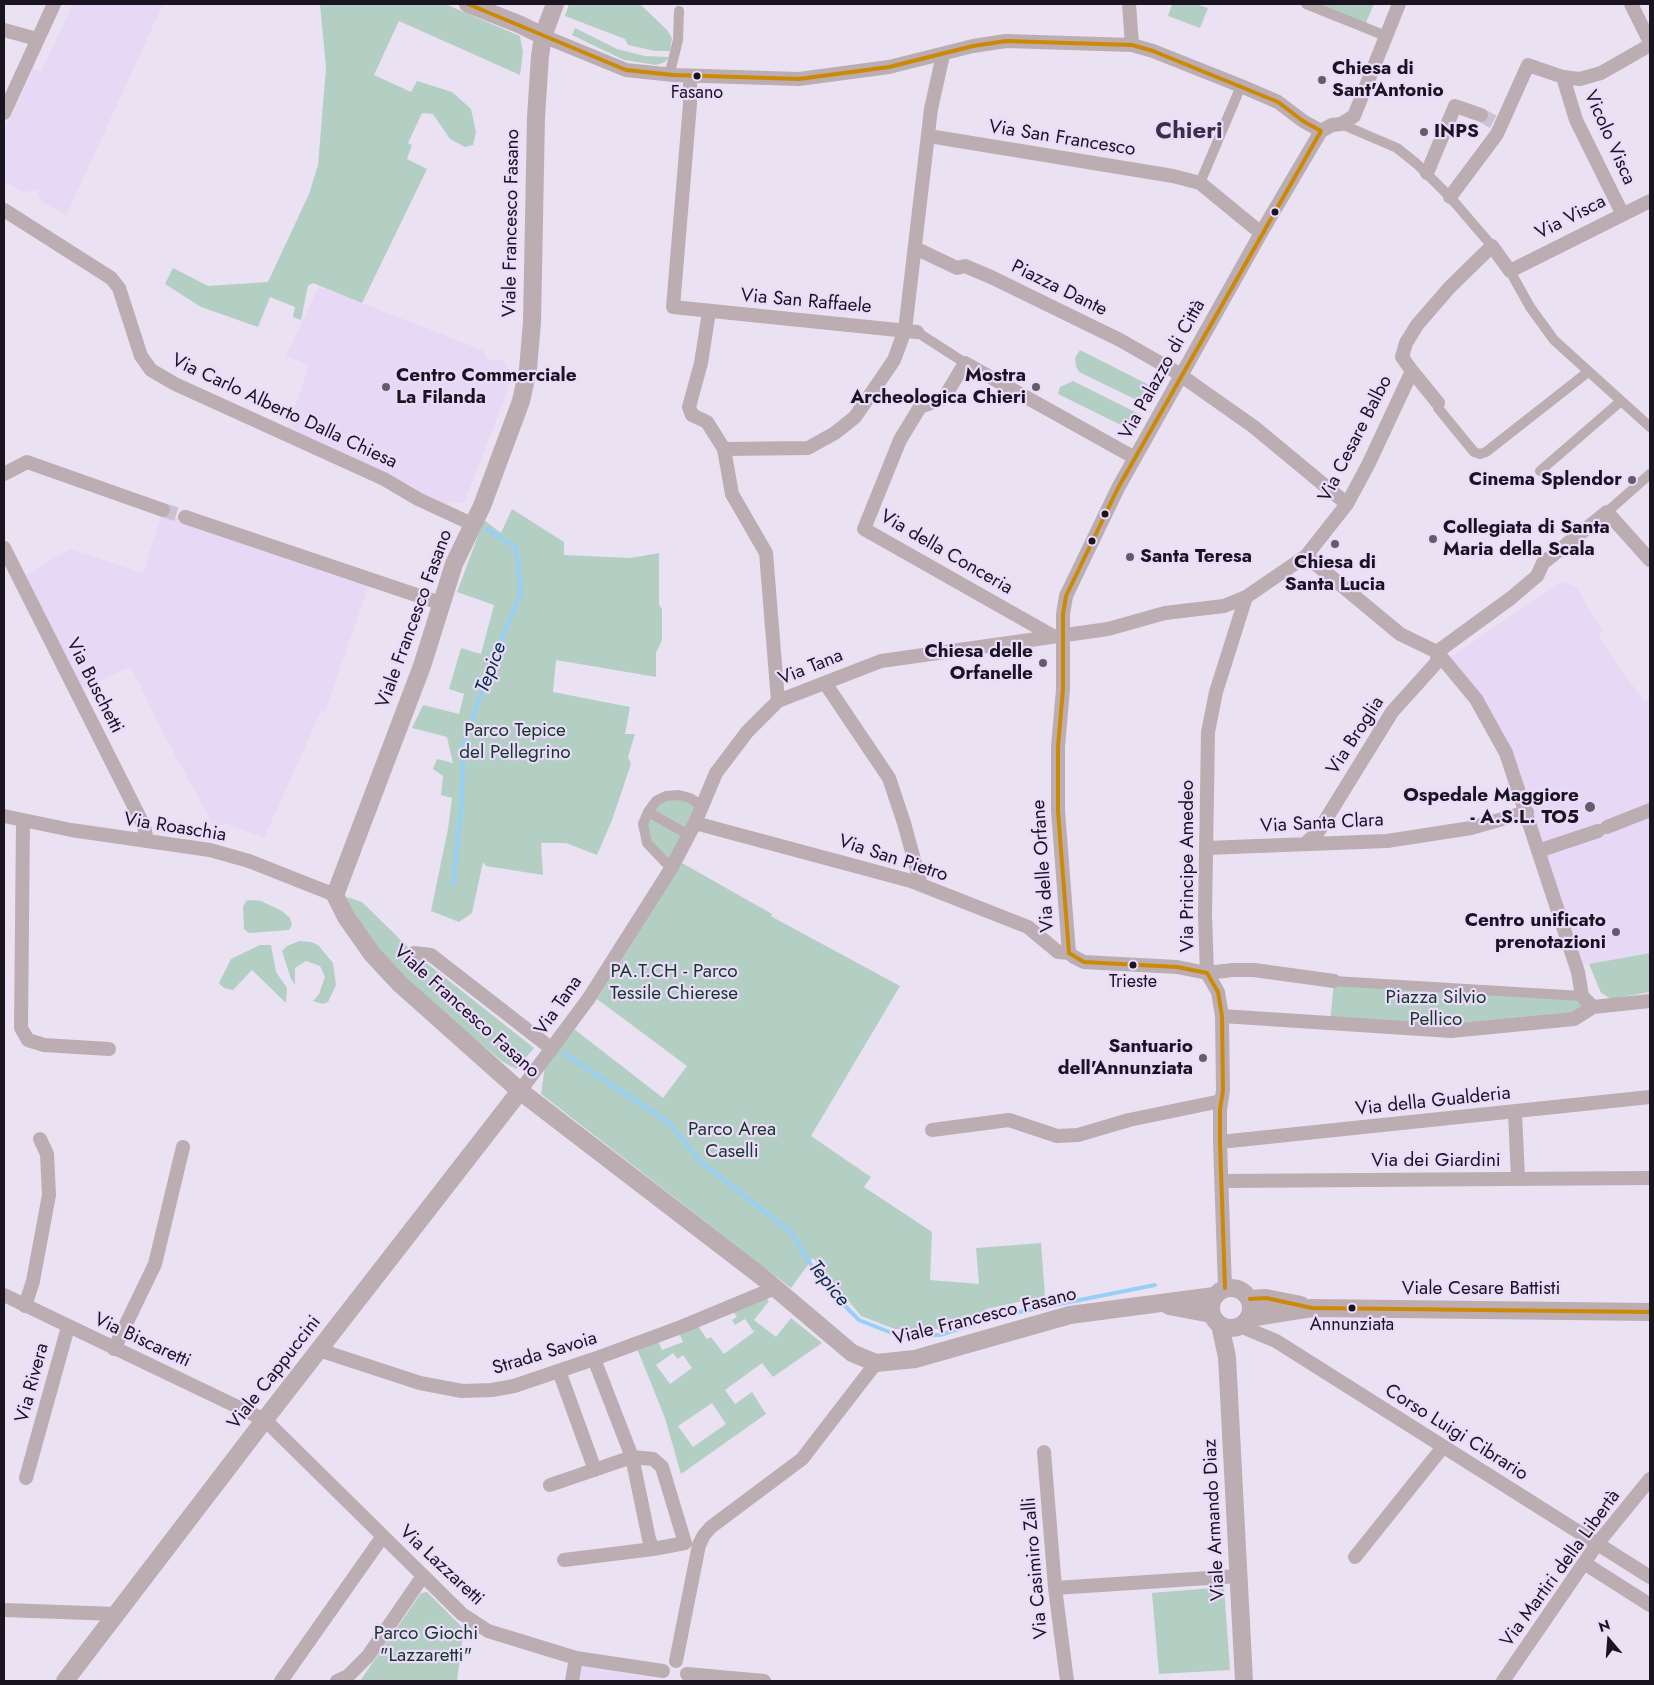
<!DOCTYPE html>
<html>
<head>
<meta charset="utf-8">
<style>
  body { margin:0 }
  #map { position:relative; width:1654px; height:1685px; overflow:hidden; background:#eae2f3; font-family:Jost,sans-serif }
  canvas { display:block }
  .frame { position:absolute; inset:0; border:5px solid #1a1420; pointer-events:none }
  .north { position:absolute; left:1584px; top:1615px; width:50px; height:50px; -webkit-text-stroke:4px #eadafb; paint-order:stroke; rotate:342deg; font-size:14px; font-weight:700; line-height:20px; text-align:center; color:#1a1420 }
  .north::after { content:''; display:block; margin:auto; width:18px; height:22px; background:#1a1420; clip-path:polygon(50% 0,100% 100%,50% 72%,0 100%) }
</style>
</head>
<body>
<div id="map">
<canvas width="1654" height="1685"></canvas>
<div class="frame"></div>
<div class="north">N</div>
</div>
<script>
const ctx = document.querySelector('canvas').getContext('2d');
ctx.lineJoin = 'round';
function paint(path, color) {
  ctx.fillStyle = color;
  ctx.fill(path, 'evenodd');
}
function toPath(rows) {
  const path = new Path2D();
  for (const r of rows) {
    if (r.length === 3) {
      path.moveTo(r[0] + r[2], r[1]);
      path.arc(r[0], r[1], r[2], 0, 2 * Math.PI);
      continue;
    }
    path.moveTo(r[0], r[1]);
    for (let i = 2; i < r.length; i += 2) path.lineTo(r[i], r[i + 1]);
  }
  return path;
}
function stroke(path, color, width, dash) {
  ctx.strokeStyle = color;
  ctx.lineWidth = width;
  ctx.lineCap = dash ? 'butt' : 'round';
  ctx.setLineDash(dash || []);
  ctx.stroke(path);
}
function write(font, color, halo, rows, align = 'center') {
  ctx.font = font + ' Jost,sans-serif';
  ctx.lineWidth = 4.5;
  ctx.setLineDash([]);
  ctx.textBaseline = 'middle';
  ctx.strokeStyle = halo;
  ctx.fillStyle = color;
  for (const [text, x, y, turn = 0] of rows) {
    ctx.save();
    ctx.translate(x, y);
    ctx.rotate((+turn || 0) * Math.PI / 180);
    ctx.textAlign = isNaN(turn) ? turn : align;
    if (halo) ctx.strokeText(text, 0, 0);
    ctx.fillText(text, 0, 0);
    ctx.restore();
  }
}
const built = toPath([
  [73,4,163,4,66,216,41,201,37,190,23,192,4,181,4,132,33,69,41,72],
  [319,286,482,350,488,360,503,360,511,372,508,389,464,503,449,502,448,505,287,429,309,366,286,356],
  [162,513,369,585,325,712,321,711,264,838,228,824,213,825,157,721,131,666,83,689,26,575,70,549,143,573],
  [1562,581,1576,587,1603,631,1598,634,1606,648,1644,701,1650,699,1650,953,1583,965,1517,769,1448,659],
  [581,1667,648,1677,655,1681,578,1681]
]);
const green = toPath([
  [320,4,445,4,520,36,523,52,520,75,399,21,374,75,411,92,417,81,452,92,471,109,476,132,473,145,465,147,450,139,433,114,422,113,408,143,412,145,407,159,427,169,362,303,313,283,308,286,301,320,293,317,295,307,270,297,258,327,201,307,165,284,173,268,208,286,268,282,309,194,318,165,326,68],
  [569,4,640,4,667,30,672,38,670,51,655,51,628,45,625,39,565,16],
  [1172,4,1195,4,1208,8,1200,28,1168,16],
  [1306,4,1374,4,1364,27],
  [575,28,617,49,645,56,669,57,665,62,656,65,624,60,572,35],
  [1080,350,1157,389,1147,405,1079,372,1076,366,1075,358],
  [1073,381,1141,415,1133,431,1058,394,1060,387],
  [512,509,564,542,564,555,631,558,659,553,659,605,662,609,662,640,656,653,656,677,556,660,553,692,630,707,625,734,635,734,628,757,631,764,612,820,597,855,566,843,541,843,543,875,486,866,483,862,472,913,459,922,431,911,448,829,452,798,441,795,443,776,433,769,437,759,453,763,447,737,412,728,423,705,459,714,464,694,449,689,461,648,481,654,494,605,457,592,484,520,501,533],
  [666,796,702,806,673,865,647,843,648,812],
  [682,863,772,914,771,916,776,919,900,986,811,1136,871,1177,864,1187,932,1232,930,1280,979,1284,976,1248,1041,1243,1045,1296,986,1309,985,1316,938,1329,895,1329,861,1316,813,1258,791,1288,541,1094,545,1066,574,1029,663,1098,687,1066,597,999],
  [347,897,362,902,414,953,534,1048,516,1069,503,1062,409,986,351,915],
  [250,900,261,901,282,911,290,918,292,925,289,930,249,933,244,929,243,907,246,901],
  [299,941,311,942,318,945,333,963,336,985,328,1002,323,1004,313,1001,319,994,325,977,320,966,306,961,295,968,295,985,291,979,282,951,287,946],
  [260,945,271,945,276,972,287,988,286,1003,252,970,233,990,224,988,219,983,231,959],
  [1650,953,1650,992,1611,999,1601,993,1589,964],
  [1334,981,1582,996,1593,1007,1574,1019,1468,1030,1330,1023],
  [766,1298,769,1301,754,1320,776,1337,791,1318,822,1343,773,1377,762,1363,725,1390,735,1404,752,1392,766,1414,681,1474,665,1418,636,1346,657,1339,662,1350,683,1342,678,1331,698,1326,707,1339,711,1337,724,1354,754,1332,745,1319,735,1325,732,1320,737,1317,733,1311],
  [673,1353,678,1359,683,1355,692,1368,670,1384,656,1365],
  [712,1403,726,1424,693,1447,678,1426],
  [1224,1587,1230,1670,1159,1674,1152,1593],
  [427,1592,464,1629,457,1681,360,1681,421,1593]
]);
const stream = toPath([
  [453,884,461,810,464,742,493,660,521,593,516,547,487,529],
  [565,1054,668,1122,702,1163,791,1232,823,1284,859,1320,897,1335,940,1335,999,1316,1155,1285]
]);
const minorTunnel = toPath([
  [1481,115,1499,125],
  [163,510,185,517]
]);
const pedestrian = toPath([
  [1306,4,1386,36],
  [671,68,678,40,679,11],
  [1341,124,1397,148,1417,164,1450,197,1492,246],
  [1200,183,1241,86],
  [1510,271,1530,307,1554,340,1650,427],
  [917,332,965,363],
  [1438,403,1438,408,1474,452,1480,454,1486,452,1588,372],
  [1540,471,1621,401],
  [1607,512,1650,474],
  [648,812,689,835],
  [666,863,647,843,643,824,648,812,656,801,666,796,679,795,690,798,702,806],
  [1334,981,1582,996]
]);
const minor = toPath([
  [1129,4,1132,45],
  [1631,4,1650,42],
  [4,30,37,39],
  [543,36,626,70,673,75,799,79,889,67,973,46,1006,41,1132,45,1153,51,1241,86,1278,102,1303,121,1321,131],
  [690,76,690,104,673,307,917,332],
  [1563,77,1576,120,1622,213],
  [4,113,54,4],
  [1321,131,1261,233,1118,488,1066,596,1063,614,1063,689,1058,747,1058,811,1069,953,1074,957,1084,962,1177,967,1207,973,1233,970,1254,970,1334,981],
  [1321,131,1332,125,1341,124,1354,116,1399,4],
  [929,136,1173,176,1200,183,1261,233],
  [1427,173,1455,106,1481,115],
  [1450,197,1497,134,1528,65,1563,77,1580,79,1601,73,1650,45],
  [4,210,111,278,119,288,141,356,151,370,175,384,384,479,418,499,472,524],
  [915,248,957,268,965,266,991,277,1120,340,1176,372,1254,427,1347,504],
  [709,312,701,363,689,407,692,415,707,422,724,449,732,494,766,553,778,701],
  [1412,371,1438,403],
  [724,449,808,448,835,433,855,417,894,360,905,330,931,109,943,55],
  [4,474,27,462,163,510],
  [185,517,443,604],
  [4,548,144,826,147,841],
  [1306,556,1400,634,1437,652,1476,699,1506,753,1578,972,1582,996,1593,1007],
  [1053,636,864,529,900,440,920,407,944,398,965,363,1135,458],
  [1437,652,1511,598,1537,576,1543,563,1607,512,1650,560],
  [825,683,889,778,904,823,921,885],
  [4,816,71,830,210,850,249,861,335,895],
  [23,821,21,1028,28,1040,44,1045,109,1049],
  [695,823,911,881,1028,927,1058,952,1069,953],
  [1607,827,1650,810],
  [1306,843,1318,832,1392,712,1437,662,1437,652],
  [1206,848,1387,841,1471,828,1527,812],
  [1538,851,1598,831],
  [414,953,431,955,552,1049],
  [1222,1016,1451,1031,1574,1019,1593,1007,1650,1001],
  [520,1091,589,998,672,867,695,823,716,773,747,732,778,701,881,661,1108,629,1165,613,1224,606,1246,597,1306,556,1347,504,1368,465,1412,371,1402,357,1406,343,1417,325,1450,287,1492,246,1510,271,1650,201],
  [1515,1112,1518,1179],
  [932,1130,1009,1120,1057,1136,1078,1135,1129,1120,1221,1101],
  [1220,1142,1650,1097],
  [1222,1181,1650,1178],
  [1225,1288,1220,1142,1220,1110,1223,1090,1222,1016,1218,992,1207,973,1205,915,1208,732,1216,692,1246,597],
  [4,1295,265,1420,462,1614,488,1631,576,1658,663,1671],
  [25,1306,33,1281,49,1195,47,1154,40,1139],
  [1240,1326,1276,1341,1650,1577],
  [114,1349,155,1264,183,1147],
  [319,1350,420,1383,462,1391,492,1390,514,1386,594,1359,681,1327,775,1288],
  [559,1371,595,1470],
  [1044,1452,1055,1588,1067,1681],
  [26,1478,68,1327],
  [550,1485,632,1457,653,1459,662,1467,685,1543,653,1549,649,1539,632,1457,594,1359],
  [1355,1557,1443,1447],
  [564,1560,653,1549],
  [1584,1563,1650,1605],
  [1055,1588,1239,1576],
  [4,1610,117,1614],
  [676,1661,699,1545,704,1535,711,1527,802,1459,876,1363],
  [687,1674,764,1681],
  [281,1681,383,1536],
  [337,1681,348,1676,368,1656,423,1576],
  [572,1681,576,1658],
  [1503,1681,1597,1544,1650,1479]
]);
const tertiary = toPath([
  [468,4,521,25,543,36],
  [555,4,543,36,540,56,536,117,532,322,528,369,521,401,482,506,454,564,422,666,335,895,346,917,372,954,400,984,520,1091,761,1276,852,1353,876,1363,915,1359,1070,1315,1214,1296],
  [1231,1308,20],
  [1250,1299,1266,1298,1301,1305],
  [1169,1306,1211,1314],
  [1249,1318,1312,1308,1650,1312],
  [1220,1325,1227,1357,1244,1681],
  [65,1681,276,1405,520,1091]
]);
const bus1 = toPath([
  [468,4,626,70,673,75,799,79,889,67,973,46,1006,41,1132,45,1153,51,1278,102,1303,121,1321,131],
  [1207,973,1177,967,1084,962,1069,953,1058,811,1058,747,1063,689,1063,614,1066,596,1118,488,1321,131],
  [1207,973,1218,992,1222,1016,1223,1090,1220,1110,1220,1142,1225,1288],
  [1250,1299,1266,1298,1312,1308,1650,1312]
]);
const markers = [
  [697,76,4.5,"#1a1420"],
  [1322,80,5,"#635c6a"],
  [1424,132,5,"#635c6a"],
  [1275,212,4.5,"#1a1420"],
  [386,387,5,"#635c6a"],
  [1036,387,5,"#635c6a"],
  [1632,480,5,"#635c6a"],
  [1105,514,4.5,"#1a1420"],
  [1433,539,5,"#635c6a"],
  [1092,541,4.5,"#1a1420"],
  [1335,544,5,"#635c6a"],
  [1130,557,5,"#635c6a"],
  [1043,663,5,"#635c6a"],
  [1590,807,6,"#635c6a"],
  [1616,932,5,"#635c6a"],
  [1133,965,4.5,"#1a1420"],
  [1203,1058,5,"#635c6a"],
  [1352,1308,4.5,"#1a1420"]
];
const busNames = [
  ["Fasano",697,94],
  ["Trieste",1133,983],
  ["Annunziata",1352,1326]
];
const poiNames = [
  ["Chiesa di",1332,69,"left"],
  ["Sant'Antonio",1332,91,"left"],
  ["INPS",1434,132,"left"],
  ["Centro Commerciale",396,376,"left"],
  ["La Filanda",396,398,"left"],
  ["Mostra",1026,376],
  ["Archeologica Chieri",1026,398],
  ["Cinema Splendor",1622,480],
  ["Collegiata di Santa",1443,528,"left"],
  ["Maria della Scala",1443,550,"left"],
  ["Santa Teresa",1140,557,"left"],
  ["Chiesa di",1335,563,"center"],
  ["Santa Lucia",1335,585,"center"],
  ["Chiesa delle",1033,652],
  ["Orfanelle",1033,674],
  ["Ospedale Maggiore",1579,796],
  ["- A.S.L. TO5",1579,818],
  ["Centro unificato",1606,921],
  ["prenotazioni",1606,943],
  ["Santuario",1193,1047],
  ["dell'Annunziata",1193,1069]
];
const streetNames = [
  ["Vicolo Visca",1609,138,66],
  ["Via San Francesco",1062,139,9],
  ["Via Visca",1571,218,-27],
  ["Viale Francesco Fasano",512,223,-89],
  ["Piazza Dante",1059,289,26],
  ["Via San Raffaele",806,302,5],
  ["Via Palazzo di Città",1163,370,-61],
  ["Via Carlo Alberto Dalla Chiesa",284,412,25],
  ["Via Cesare Balbo",1356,439,-63],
  ["Via della Conceria",946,553,30],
  ["Viale Francesco Fasano",415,619,-70],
  ["Via Tana",811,668,-22],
  ["Via Buschetti",94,686,63],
  ["Via Broglia",1356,736,-57],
  ["Via Santa Clara",1322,824,-3],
  ["Via Roaschia",175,828,9],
  ["Via San Pietro",893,859,18],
  ["Via delle Orfane",1044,866,-94],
  ["Via Principe Amedeo",1188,866,-90],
  ["Via Tana",559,1006,-55],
  ["Viale Francesco Fasano",466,1012,42],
  ["Via della Gualderia",1433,1102,-6],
  ["Via dei Giardini",1436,1161],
  ["Viale Cesare Battisti",1481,1289],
  ["Viale Francesco Fasano",985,1317,-14],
  ["Via Biscaretti",142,1341,25],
  ["Strada Savoia",545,1354,-17],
  ["Viale Cappuccini",275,1373,-52],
  ["Via Rivera",33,1383,-75],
  ["Corso Luigi Cibrario",1456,1433,32],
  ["Viale Armando Diaz",1215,1520,-93],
  ["Via Lazzaretti",441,1566,43],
  ["Via Casimiro Zalli",1036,1568,-95],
  ["Via Martiri della Libertà",1561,1569,-54]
];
const parkNames = [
  ["Parco Tepice",515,731],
  ["del Pellegrino",515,753],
  ["PA.T.CH - Parco",674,972],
  ["Tessile Chierese",674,994],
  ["Piazza Silvio",1436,998],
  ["Pellico",1436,1020],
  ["Parco Area",732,1130],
  ["Caselli",732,1152],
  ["Parco Giochi",426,1634],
  ["\"Lazzaretti\"",426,1656]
];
const waterNames = [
  ["Tepice",492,668,-69],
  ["Tepice",828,1284,51]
];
const districtNames = [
  ["Chieri",1189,132]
];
paint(built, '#e7d8f6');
paint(green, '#b3cec3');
stroke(stream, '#97d0f6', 4);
stroke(minorTunnel, '#cbc3d3', 14, [14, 7]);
stroke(pedestrian, '#bbadb1', 10);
stroke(minor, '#bbadb1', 14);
stroke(tertiary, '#bbadb1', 18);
stroke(bus1, '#cb8906', 4);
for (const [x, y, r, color] of markers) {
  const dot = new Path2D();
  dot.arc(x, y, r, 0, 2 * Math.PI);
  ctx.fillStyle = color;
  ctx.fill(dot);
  stroke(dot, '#eadafb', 2);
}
write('18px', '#1a1420', '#eadafb', busNames);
write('bold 19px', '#1a1420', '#eadafb', poiNames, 'right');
write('19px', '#1a1420', '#eadafb', streetNames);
write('19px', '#173a26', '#eadafb', parkNames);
write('italic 20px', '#072f42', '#eadafb', waterNames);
write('bold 24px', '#3a2d47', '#eadafb', districtNames);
</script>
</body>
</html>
